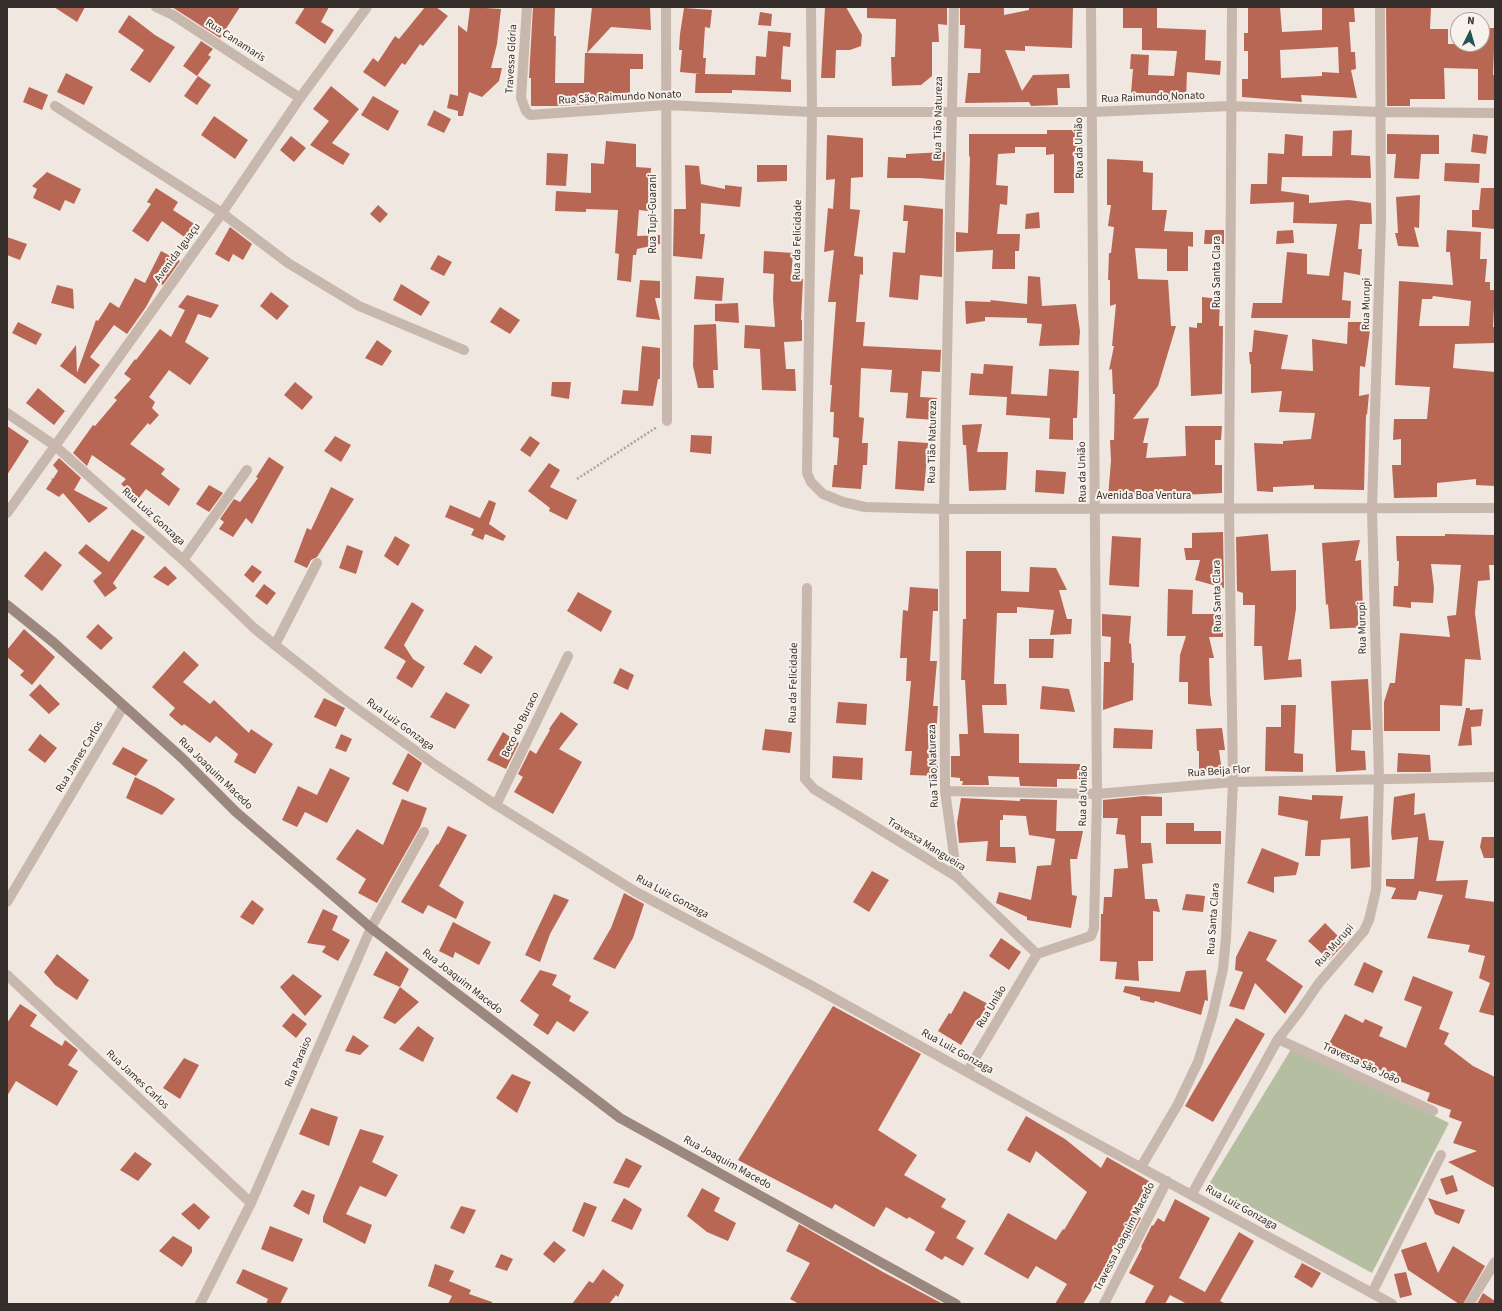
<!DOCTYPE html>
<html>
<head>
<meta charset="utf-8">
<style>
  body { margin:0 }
  #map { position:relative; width:1502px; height:1311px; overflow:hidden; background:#f0e7e0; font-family:"Source Sans 3",sans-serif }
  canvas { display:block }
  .frame { position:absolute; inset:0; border:8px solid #362e2b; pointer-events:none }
  .north { position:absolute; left:1450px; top:12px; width:40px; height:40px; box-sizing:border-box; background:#f8f2ec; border:1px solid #aaa49f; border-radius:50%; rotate:5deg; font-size:11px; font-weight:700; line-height:16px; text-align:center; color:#362e2b }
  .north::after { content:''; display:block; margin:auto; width:14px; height:18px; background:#245454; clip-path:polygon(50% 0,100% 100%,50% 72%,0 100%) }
</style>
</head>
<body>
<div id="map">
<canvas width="1502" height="1311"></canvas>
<div class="frame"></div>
<div class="north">N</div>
</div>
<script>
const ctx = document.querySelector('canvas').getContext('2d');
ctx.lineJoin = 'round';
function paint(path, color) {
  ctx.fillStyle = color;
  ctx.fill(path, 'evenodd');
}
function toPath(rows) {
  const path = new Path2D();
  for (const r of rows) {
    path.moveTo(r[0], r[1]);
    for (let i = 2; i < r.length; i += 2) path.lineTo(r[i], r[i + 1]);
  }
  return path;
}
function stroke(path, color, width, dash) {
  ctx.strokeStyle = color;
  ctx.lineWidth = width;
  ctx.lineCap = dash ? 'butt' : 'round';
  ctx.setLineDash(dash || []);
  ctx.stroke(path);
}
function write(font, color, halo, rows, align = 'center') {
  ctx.font = font + ' "Source Sans 3",sans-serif';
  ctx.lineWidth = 4;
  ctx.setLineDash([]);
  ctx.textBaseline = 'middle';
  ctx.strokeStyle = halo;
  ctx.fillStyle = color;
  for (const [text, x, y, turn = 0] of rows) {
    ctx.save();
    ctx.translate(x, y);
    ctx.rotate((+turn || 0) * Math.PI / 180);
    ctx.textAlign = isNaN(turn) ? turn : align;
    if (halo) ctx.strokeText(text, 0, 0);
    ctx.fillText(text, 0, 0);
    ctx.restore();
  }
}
const green = toPath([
  [1293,1046,1449,1123,1372,1273,1209,1184]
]);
const building = toPath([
  [54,7,85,7,77,22],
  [172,7,240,7,220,38],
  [305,7,329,7,321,22,334,30,325,44,295,23],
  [425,7,436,7,448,16,423,46,420,44,405,65,402,63,385,87,363,72,373,58,378,62,395,36,399,39],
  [470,7,501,9,497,44,491,68,502,68,499,81,482,97,469,92,463,116,458,116,458,111,447,108,450,94,458,96,458,25,467,32],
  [533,7,555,7,554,36,556,36,555,83,584,83,585,53,587,53,592,7,650,7,651,30,611,27,587,53,643,54,643,69,630,69,630,101,559,106,531,106,531,78,529,78],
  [825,7,846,7,862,35,861,46,850,50,836,50,835,78,821,78],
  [867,7,947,7,947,25,938,24,939,42,932,42,932,76,921,85,892,86,891,57,895,57,896,19,867,18],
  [960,7,1004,7,1004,15,1029,10,1029,7,1073,7,1072,48,1025,46,1025,51,1005,50,1022,91,1033,75,1069,74,1070,88,1057,88,1058,105,1031,106,1029,102,965,103,968,73,980,73,981,49,964,48,965,25,960,25],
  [1123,7,1157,7,1157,28,1206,30,1205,60,1221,61,1220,75,1187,72,1186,101,1161,102,1161,100,1146,100,1146,93,1131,93,1133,69,1130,69,1131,54,1149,55,1148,75,1174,76,1177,51,1142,50,1142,28,1123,28],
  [1248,7,1280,7,1282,32,1322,30,1322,7,1354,7,1355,22,1349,22,1351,52,1355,52,1356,69,1351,70,1357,98,1301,95,1302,102,1242,97,1242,79,1248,79,1248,51,1244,51,1244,33,1248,33],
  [1338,47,1339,73,1322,72,1322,76,1281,78,1280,50],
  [1386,7,1431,7,1430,29,1448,29,1448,44,1482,44,1482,28,1495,28,1493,75,1495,75,1495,100,1478,100,1478,69,1444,68,1445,99,1410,99,1410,106,1387,106],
  [684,8,712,10,710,28,705,27,703,58,706,58,705,74,755,75,756,56,766,57,768,31,791,33,790,47,783,46,781,79,791,80,791,92,732,90,732,93,695,93,696,74,701,74,680,72,682,50,679,50,680,34],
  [760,12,772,14,771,26,758,25],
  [129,15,155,35,175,47,150,83,130,70,144,50,118,32],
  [201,41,213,49,208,55,211,57,197,76,183,66],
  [66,73,93,87,84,105,57,92],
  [198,76,211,85,197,105,184,96],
  [331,86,359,109,332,143,350,154,343,165,310,145,329,121,313,109],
  [29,87,48,95,42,110,23,102],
  [373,96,399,111,388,131,361,115],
  [434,110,451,119,444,133,427,125],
  [214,116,248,140,235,159,201,135],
  [1047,130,1082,130,1083,153,1074,154,1074,193,1054,193,1054,154,1046,155,1046,147,1015,147,1015,153,998,154,996,185,1008,186,1007,205,1000,204,997,234,1020,234,1019,251,1015,251,1015,269,992,269,993,250,956,252,956,232,968,233,970,157,969,156,969,134,1047,134],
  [1352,130,1351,155,1370,156,1371,178,1282,177,1281,191,1309,195,1309,203,1349,200,1371,203,1372,224,1360,224,1358,249,1362,249,1360,275,1344,272,1342,300,1351,301,1350,318,1251,318,1253,303,1282,303,1287,252,1307,254,1307,274,1329,276,1337,224,1293,223,1294,202,1250,204,1251,184,1267,184,1268,153,1284,154,1285,134,1303,136,1302,156,1332,156,1333,131],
  [1387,134,1439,135,1439,154,1421,154,1419,179,1394,178,1396,154,1387,154],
  [1473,134,1488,136,1486,154,1471,152],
  [827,135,863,138,863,177,851,178,850,209,860,210,854,256,863,257,863,275,860,274,856,322,865,322,863,346,941,350,940,372,922,371,920,397,937,398,936,420,906,418,908,393,890,392,892,370,861,368,859,417,864,418,862,443,868,443,867,465,863,465,861,489,832,487,834,465,837,465,839,438,833,437,834,412,830,412,832,385,830,385,836,302,828,302,834,250,824,252,828,208,833,209,835,179,826,180],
  [291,136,306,148,294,162,280,150],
  [606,141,636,144,636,167,651,168,648,211,639,210,637,236,660,235,660,244,637,249,636,255,633,255,631,282,617,280,619,254,615,253,618,210,586,209,586,212,555,211,556,191,591,193,591,163,604,164],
  [945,152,944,180,920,178,887,178,888,157,906,158,906,154],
  [547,153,568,154,566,186,546,185],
  [1107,159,1143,161,1143,172,1153,173,1152,210,1167,210,1164,231,1193,232,1193,247,1188,246,1188,271,1167,271,1167,249,1135,248,1138,279,1168,280,1171,326,1176,326,1158,386,1133,419,1149,418,1143,443,1148,443,1146,458,1186,456,1185,426,1222,426,1221,440,1215,440,1215,465,1222,465,1222,493,1163,496,1162,494,1108,497,1111,461,1110,440,1114,440,1115,394,1113,394,1112,369,1109,370,1114,346,1112,346,1116,304,1110,306,1110,280,1108,280,1109,253,1111,253,1114,227,1108,226,1111,205,1107,205],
  [1445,163,1480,164,1479,183,1444,181],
  [685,165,699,166,701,184,725,189,725,185,742,187,740,207,701,203,700,234,705,234,702,259,673,256,674,209,686,209],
  [757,165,787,165,787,181,757,182],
  [47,172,81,189,74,204,65,200,60,211,33,198,37,189,32,186],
  [156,188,178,202,173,210,199,227,190,241,162,221,148,242,132,231,151,204,147,202],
  [1481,188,1495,188,1495,229,1472,227,1472,210,1479,210],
  [1420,195,1419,228,1414,227,1419,247,1398,246,1395,233,1398,233,1396,197],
  [378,205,388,214,380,223,370,214],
  [904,205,943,209,942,277,920,275,918,300,889,297,893,252,905,253,908,221,903,221],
  [1039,212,1040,228,1025,229,1026,214],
  [230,227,252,244,243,260,233,254,229,262,215,254],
  [1205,230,1224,230,1224,244,1204,244],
  [1293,230,1294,243,1276,244,1277,231],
  [1447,230,1481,232,1480,259,1487,259,1485,282,1490,282,1490,290,1495,290,1493,327,1495,327,1495,343,1455,344,1453,368,1495,372,1495,486,1476,485,1476,479,1437,483,1437,497,1394,498,1392,465,1401,465,1401,439,1393,440,1394,419,1427,419,1430,387,1395,385,1399,281,1453,285,1450,252,1446,252],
  [1433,296,1471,301,1469,326,1419,326,1422,299,1432,299],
  [7,237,27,244,20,260,7,255],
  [161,251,180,261,163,285,159,283,146,307,127,334,114,325,90,357,100,365,85,384,60,366,76,345,77,373,96,320,98,321,110,302,119,308,135,278,145,283],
  [764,251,793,253,791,279,803,279,801,320,802,320,802,341,784,342,786,369,795,369,796,391,762,390,760,349,744,348,745,325,775,327,773,299,774,274,763,273],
  [438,255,452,262,444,276,430,269],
  [696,276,724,278,722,301,694,299],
  [1028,276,1040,277,1042,306,1076,304,1080,331,1079,345,1039,346,1042,324,1027,323,1027,318,985,317,985,321,966,324,965,301,991,302,990,300,1027,304],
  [640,280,660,281,660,298,655,298,660,320,636,317],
  [401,284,430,302,421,316,393,300],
  [57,285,73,289,74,309,51,303],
  [271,292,289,306,277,320,260,306],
  [187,295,219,305,211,318,198,314,185,342,209,358,190,385,169,370,149,397,155,402,152,408,159,415,150,425,148,423,130,444,165,469,161,474,180,489,169,506,146,489,138,499,121,484,126,479,92,455,87,466,73,453,93,425,95,426,117,400,114,398,131,379,124,374,135,359,136,360,160,329,171,337,185,310,178,307],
  [1202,297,1220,299,1219,326,1223,326,1222,394,1191,396,1189,327,1197,328,1197,323,1202,323],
  [738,303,739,323,715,321,715,304],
  [500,307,520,320,510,334,490,322],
  [18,322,42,334,36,345,12,333],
  [1348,322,1371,322,1365,367,1360,366,1359,396,1369,394,1367,415,1366,414,1364,490,1314,489,1314,485,1273,487,1273,492,1257,491,1254,443,1283,444,1283,441,1311,439,1315,413,1279,412,1282,391,1251,393,1251,364,1250,364,1249,352,1252,352,1254,330,1288,335,1281,369,1313,371,1312,339,1347,344],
  [716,324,718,370,713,370,714,388,698,388,693,366,694,325],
  [377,340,392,351,382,366,365,358],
  [642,346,660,348,660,379,658,379,653,406,621,404,623,390,638,391],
  [984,364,1013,366,1011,394,1047,396,1049,369,1079,371,1077,418,1073,418,1073,440,1049,439,1050,418,1006,415,1007,397,969,395,971,373,983,374],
  [295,382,313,397,302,410,284,395],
  [552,382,571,382,569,399,551,396],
  [38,388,65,411,54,425,26,403],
  [982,424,977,452,1008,452,1006,490,969,491,966,445,963,445,962,425],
  [7,426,29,441,7,475],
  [691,435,712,436,711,454,690,452],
  [335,436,351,445,341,462,324,451],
  [530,436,540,443,530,457,520,450],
  [898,441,928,443,924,491,895,489],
  [269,457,284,467,252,524,246,518,233,537,219,529,224,522,220,519,234,499,240,502,258,478,256,477],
  [59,458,81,478,74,490,108,508,89,523,63,493,59,497,46,489,52,480,51,478,53,479,58,471,53,465],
  [549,463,560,470,550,487,577,500,567,520,549,511,550,508,528,491],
  [1036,470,1066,472,1064,494,1035,492],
  [209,485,223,493,209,512,196,504],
  [331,487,354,499,317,557,311,560,307,568,294,562,307,528,311,530],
  [489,500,496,503,489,524,506,536,503,541,485,534,483,540,471,535,474,529,445,517,450,505,480,518],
  [132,529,145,537,113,583,117,588,105,597,93,581,102,573,78,553,86,544,109,562],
  [1223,532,1224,588,1195,580,1200,560,1186,560,1184,548,1192,548,1192,533],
  [1268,534,1271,571,1296,570,1296,609,1288,660,1301,659,1302,677,1264,680,1262,646,1254,646,1255,605,1243,605,1243,593,1237,591,1236,537],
  [1445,534,1495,535,1495,565,1489,565,1490,580,1478,581,1475,613,1481,660,1465,659,1462,706,1440,705,1440,731,1384,731,1384,702,1390,683,1395,683,1400,633,1450,637,1447,616,1456,615,1461,565,1431,564,1434,588,1433,603,1411,602,1411,608,1393,606,1394,586,1398,586,1399,561,1397,561,1396,536,1445,536],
  [395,536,410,545,398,566,384,556],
  [1112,536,1141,538,1139,587,1109,585],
  [1360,540,1355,561,1361,560,1363,608,1366,608,1367,627,1330,629,1328,604,1326,605,1322,543],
  [347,545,363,551,356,574,339,568],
  [45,551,62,565,42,591,24,576],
  [966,551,1001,551,1001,591,1029,592,1030,567,1056,568,1067,590,1059,590,1067,619,1072,619,1071,634,1050,635,1054,610,1017,607,1017,613,997,613,994,684,1006,684,1007,705,982,705,984,733,1019,734,1019,763,1080,764,1080,779,1057,779,1057,787,1020,786,1019,777,988,776,989,785,962,785,963,781,960,781,960,778,951,777,951,756,960,756,959,734,968,734,965,680,961,680,963,619,966,619],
  [252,565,262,572,253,583,244,575],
  [165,566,177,578,168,586,153,577],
  [264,584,276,593,267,605,255,596],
  [910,587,938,589,938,611,933,611,930,661,937,661,933,706,938,706,935,754,938,755,938,776,910,775,912,751,905,751,911,681,906,681,907,658,900,658,903,610,908,611],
  [1168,589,1193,590,1192,614,1223,614,1223,637,1209,637,1214,658,1209,658,1210,694,1212,706,1188,704,1188,682,1179,682,1180,655,1186,636,1167,636],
  [578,592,612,611,601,632,567,611],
  [412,602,424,610,404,645,413,659,425,667,412,688,396,678,406,661,384,648],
  [1102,614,1131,616,1129,643,1131,644,1132,663,1134,663,1133,700,1103,710,1104,662,1110,662,1111,637,1102,636],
  [98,624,113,638,101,650,86,637],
  [24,629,55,657,32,685,20,675,24,671,7,657,7,650],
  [1029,639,1054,639,1053,658,1029,658],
  [475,645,493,657,481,674,463,664],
  [184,651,199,665,183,682,210,704,214,700,249,733,251,729,273,744,255,774,234,762,238,754,216,736,210,743,184,724,182,726,169,715,175,708,152,687],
  [620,668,634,675,628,690,613,683],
  [1368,679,1371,730,1352,730,1351,750,1365,751,1366,770,1336,772,1331,681],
  [40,684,60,704,49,714,29,695],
  [1042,686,1069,689,1075,712,1040,709],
  [446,692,470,705,455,729,430,717],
  [324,698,345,708,336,727,314,717],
  [838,702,867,704,866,725,836,723],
  [1281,705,1296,705,1294,753,1303,754,1303,772,1265,771,1266,727,1281,727],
  [1466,708,1470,708,1470,710,1483,709,1481,726,1471,727,1472,745,1458,746],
  [561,712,578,724,559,749,582,762,553,814,514,792,523,777,518,774,530,750,536,754,550,730,549,729],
  [1114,728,1153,730,1152,749,1113,748],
  [1222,728,1225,750,1219,750,1222,772,1199,771,1199,751,1197,751,1196,729],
  [765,729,792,732,790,753,762,750],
  [503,732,519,743,506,769,487,760],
  [40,734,57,748,45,763,28,750],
  [341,734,352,739,346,752,335,748],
  [123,747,148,760,136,776,112,764],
  [408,753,422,763,408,792,392,784],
  [1398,753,1430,755,1431,772,1397,772],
  [833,756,863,758,862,780,832,778],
  [330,768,350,778,327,823,305,812,297,827,282,820,298,786,317,795],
  [135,777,157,788,175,799,162,815,126,798],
  [1415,793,1414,815,1425,813,1429,840,1444,841,1436,881,1468,880,1465,898,1495,902,1495,1016,1479,1012,1490,983,1479,978,1485,956,1468,952,1470,945,1427,938,1443,895,1419,891,1416,900,1391,899,1396,888,1386,886,1386,879,1414,879,1418,837,1392,840,1391,832,1394,797],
  [1312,795,1343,796,1340,819,1368,816,1370,867,1351,869,1350,838,1321,840,1320,856,1305,856,1308,821,1278,815,1279,796,1312,800],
  [1144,796,1162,797,1162,816,1141,816,1141,843,1151,843,1153,863,1142,864,1145,899,1157,899,1160,912,1153,911,1153,961,1138,961,1139,981,1115,979,1117,962,1100,961,1101,914,1103,914,1104,897,1112,897,1114,869,1128,868,1125,835,1116,834,1118,818,1103,818,1103,800],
  [961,798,1020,801,1020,799,1057,800,1056,834,1056,831,1083,831,1077,859,1070,859,1072,895,1077,896,1071,928,1027,920,1027,917,996,903,999,892,1031,900,1037,866,1051,865,1055,839,1029,835,1026,816,1003,815,1003,820,1000,820,1000,847,1015,847,1016,863,986,861,988,841,959,843,957,823],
  [402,799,427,808,420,827,377,903,358,893,366,879,336,859,357,829,383,845],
  [1166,823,1194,823,1194,831,1221,831,1221,844,1166,844],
  [448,826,467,835,439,886,464,902,456,919,428,905,423,914,401,902,437,844,438,845],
  [1482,837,1495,837,1495,858,1484,858,1480,847],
  [1262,848,1299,863,1296,875,1274,877,1274,893,1247,883],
  [872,871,889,880,869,912,853,902],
  [624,893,644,904,633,938,615,969,593,959,611,928],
  [554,894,569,900,550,934,540,962,525,955],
  [1186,894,1205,896,1203,912,1182,910],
  [252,900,264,909,253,925,240,917],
  [323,909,338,916,332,930,350,940,338,961,322,952,326,946,307,943],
  [453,922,491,942,479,965,455,952,453,958,439,951],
  [1325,923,1345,943,1329,960,1308,941],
  [1249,931,1277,940,1266,960,1303,986,1285,1014,1255,983,1244,1010,1229,1006,1243,972,1235,970,1236,957],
  [1001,938,1021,952,1009,970,989,956],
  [386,951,409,969,400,987,373,975],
  [57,954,89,980,77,1000,55,985,44,972],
  [1364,962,1383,971,1373,993,1354,985],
  [540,970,557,975,552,985,571,996,569,1001,589,1012,574,1032,557,1021,548,1035,533,1025,539,1015,520,1001],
  [1206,970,1208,1001,1205,1000,1201,1015,1155,1001,1154,1003,1140,1000,1140,997,1123,992,1125,986,1180,992,1186,971],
  [293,974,322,996,305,1016,280,987],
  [1413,976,1453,992,1439,1029,1449,1033,1444,1044,1473,1066,1495,1077,1495,1188,1448,1162,1477,1151,1453,1143,1462,1122,1449,1117,1451,1110,1427,1101,1430,1093,1394,1079,1395,1077,1365,1063,1364,1066,1327,1047,1345,1014,1363,1023,1365,1019,1383,1027,1379,1036,1406,1048,1422,1007,1404,1000],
  [400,987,419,1002,395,1024,383,1018],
  [964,991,988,1004,978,1021,976,1020,961,1045,938,1031,949,1013,951,1014],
  [20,1004,37,1015,30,1026,62,1046,65,1040,78,1050,68,1065,78,1071,57,1106,16,1081,7,1096,7,1023],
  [833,1006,921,1054,878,1130,917,1155,904,1175,946,1199,941,1207,966,1221,956,1238,974,1248,963,1266,945,1256,942,1260,925,1250,935,1232,909,1217,907,1219,886,1207,874,1227,835,1204,832,1209,738,1160],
  [293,1013,307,1024,296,1038,282,1026],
  [1236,1018,1265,1034,1213,1122,1185,1106],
  [418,1026,434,1038,423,1062,399,1049],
  [353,1035,369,1046,360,1055,345,1051],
  [184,1058,199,1065,180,1099,163,1088],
  [512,1074,531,1082,517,1113,496,1098],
  [311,1108,338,1117,329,1146,299,1134],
  [1026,1116,1065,1139,1101,1168,1107,1157,1149,1181,1131,1213,1141,1218,1129,1240,1122,1235,1109,1257,1111,1258,1083,1304,1055,1304,1067,1284,1036,1266,1028,1279,984,1254,1008,1213,1056,1240,1063,1229,1064,1230,1087,1192,1036,1151,1030,1163,1007,1150],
  [360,1129,384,1136,372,1162,398,1175,386,1197,360,1186,346,1214,372,1225,365,1244,323,1222,323,1217],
  [135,1152,152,1164,138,1181,120,1170],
  [626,1158,642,1166,629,1188,613,1183],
  [1453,1175,1458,1191,1446,1195,1440,1179],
  [702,1188,720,1198,714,1211,736,1223,728,1241,707,1232,687,1216],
  [302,1190,315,1195,309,1215,293,1206],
  [624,1198,642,1209,632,1230,611,1221],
  [1428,1198,1465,1210,1459,1224,1435,1214],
  [1175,1199,1210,1218,1179,1278,1205,1292,1239,1232,1254,1241,1220,1301,1226,1304,1187,1304,1170,1295,1165,1304,1144,1304,1154,1286,1129,1273,1142,1248,1141,1247,1152,1225,1153,1226,1158,1218,1164,1222],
  [584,1202,597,1207,584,1237,572,1231],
  [194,1203,210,1217,199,1230,181,1214],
  [461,1206,476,1210,464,1234,450,1228],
  [799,1224,883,1272,943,1304,799,1304,790,1299,810,1263,786,1251],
  [270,1226,303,1239,293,1262,261,1249],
  [173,1236,192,1247,192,1252,182,1267,159,1251],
  [554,1241,566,1250,554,1263,543,1254],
  [1426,1242,1438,1273,1453,1246,1485,1266,1463,1304,1459,1304,1408,1270,1401,1250],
  [501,1254,513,1259,507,1271,495,1267],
  [1302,1263,1321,1273,1312,1288,1294,1277],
  [435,1264,454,1271,449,1281,471,1290,469,1294,492,1302,492,1304,448,1304,452,1296,428,1286],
  [243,1269,288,1288,280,1304,266,1304,268,1299,236,1283],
  [603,1269,624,1285,618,1297,616,1295,609,1304,572,1304,589,1281,593,1283],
  [1406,1272,1412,1295,1400,1298,1394,1274],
  [1483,1293,1495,1301,1495,1304,1477,1304]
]);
const path = toPath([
  [577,479,657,427]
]);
const street = toPath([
  [156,7,173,15,300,98],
  [527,7,521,98,526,111,530,115,666,105,812,112,1091,112,1230,106,1380,112,1495,113],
  [666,7,667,421],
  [811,7,812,112,807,473,811,482,823,494,843,502,865,507,944,509,1495,508],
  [954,7,944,509,945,791,957,877],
  [55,106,222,213,288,263,359,306,464,350],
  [7,413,54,445,183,560,254,628,275,645,341,697,434,764,496,805,636,892,812,986,1059,1123,1392,1304],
  [7,513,222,213,300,98,367,7],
  [183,560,247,470],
  [807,588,805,779,814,789,957,877,1037,954],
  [275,645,317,563],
  [945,791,1097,794,1233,782,1495,777],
  [496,805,568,656],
  [7,902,123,707],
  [1037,954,1091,936,1094,928,1097,794,1091,7],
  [7,975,251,1203],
  [1278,1039,1433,1111],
  [967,1072,1037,954],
  [1141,1167,1178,1104,1198,1062,1212,1017,1223,969,1226,938,1233,782,1229,509,1232,7],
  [1192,1194,1278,1039,1299,1012,1319,983,1364,931,1369,920,1376,890,1379,778,1372,509,1381,219,1380,7],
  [1372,1293,1441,1155],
  [200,1304,251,1203,371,928,424,832],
  [1104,1304,1167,1181],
  [1469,1304,1495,1262]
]);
const secondary = toPath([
  [7,605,53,642,182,758,236,812,371,928,620,1118,956,1304]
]);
const streetNames = [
  ["Rua Canamaris",235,41,33],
  ["Travessa Glória",512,59,-87],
  ["Rua São Raimundo Nonato",620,98,-3],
  ["Rua Raimundo Nonato",1153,98,-2],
  ["Rua Tião Natureza",939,118,-89],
  ["Rua da União",1080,148,-91],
  ["Rua Tupi-Guarani",654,214,-90],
  ["Rua da Felicidade",798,240,-89],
  ["Avenida Iguaçu",178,253,-54],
  ["Rua Santa Clara",1218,272,-90],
  ["Rua Murupi",1367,304,-89],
  ["Rua Tião Natureza",933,442,-89],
  ["Rua da União",1083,472,-91],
  ["Avenida Boa Ventura",1144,497],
  ["Rua Luiz Gonzaga",153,517,42],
  ["Rua Santa Clara",1218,596,-91],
  ["Rua Murupi",1363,628,-91],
  ["Rua da Felicidade",794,683,-89],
  ["Rua Luiz Gonzaga",400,725,36],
  ["Beco do Buraco",521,725,-64],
  ["Rua James Carlos",80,757,-59],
  ["Rua Tião Natureza",934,766,-92],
  ["Rua Beija Flor",1219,772,-4],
  ["Rua Joaquim Macedo",215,774,44],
  ["Rua da União",1084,796,-89],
  ["Travessa Mangueira",926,845,32],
  ["Rua Luiz Gonzaga",672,897,28],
  ["Rua Santa Clara",1214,919,-86],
  ["Rua Murupi",1335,946,-49],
  ["Rua Joaquim Macedo",462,982,38],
  ["Rua União",992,1007,-59],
  ["Rua Luiz Gonzaga",957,1052,29],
  ["Rua Paraiso",299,1062,-67],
  ["Travessa São João",1361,1064,25],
  ["Rua James Carlos",137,1080,43],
  ["Rua Joaquim Macedo",727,1163,29],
  ["Rua Luiz Gonzaga",1241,1208,29],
  ["Travessa Joaquim Macedo",1125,1237,-63]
];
paint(green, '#b6bea1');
paint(building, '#b96755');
stroke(path, '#b3a197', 2.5, [2, 2]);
stroke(street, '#c7b7ad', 10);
stroke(secondary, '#9b877e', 10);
write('11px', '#362e2b', '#f8f2ec', streetNames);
</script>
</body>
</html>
